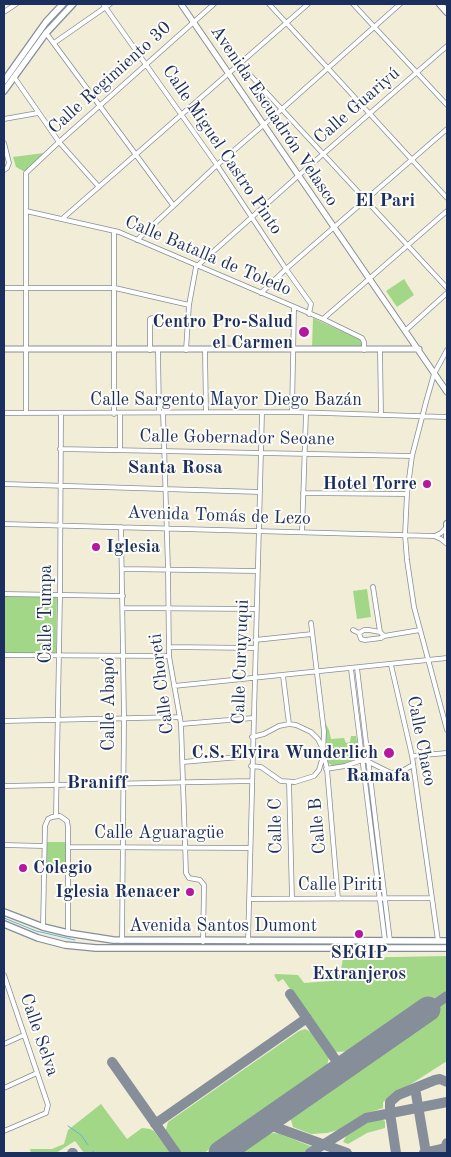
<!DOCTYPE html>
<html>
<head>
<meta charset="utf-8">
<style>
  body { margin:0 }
  #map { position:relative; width:451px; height:1157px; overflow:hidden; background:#f2edd7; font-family:"Old Standard TT",serif }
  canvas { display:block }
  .frame { position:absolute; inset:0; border:5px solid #1b2f5e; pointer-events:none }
</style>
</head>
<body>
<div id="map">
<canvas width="451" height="1157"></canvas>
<div class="frame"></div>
</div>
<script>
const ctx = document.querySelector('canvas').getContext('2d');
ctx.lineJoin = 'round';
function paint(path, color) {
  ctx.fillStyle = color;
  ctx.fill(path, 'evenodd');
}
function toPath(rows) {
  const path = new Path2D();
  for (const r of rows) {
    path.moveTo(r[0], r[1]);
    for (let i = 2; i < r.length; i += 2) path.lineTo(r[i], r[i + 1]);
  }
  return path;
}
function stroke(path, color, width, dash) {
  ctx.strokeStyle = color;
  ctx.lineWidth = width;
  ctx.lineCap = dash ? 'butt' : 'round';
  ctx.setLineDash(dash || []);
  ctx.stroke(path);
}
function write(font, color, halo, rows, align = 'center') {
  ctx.font = font + ' "Old Standard TT",serif';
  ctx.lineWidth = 4;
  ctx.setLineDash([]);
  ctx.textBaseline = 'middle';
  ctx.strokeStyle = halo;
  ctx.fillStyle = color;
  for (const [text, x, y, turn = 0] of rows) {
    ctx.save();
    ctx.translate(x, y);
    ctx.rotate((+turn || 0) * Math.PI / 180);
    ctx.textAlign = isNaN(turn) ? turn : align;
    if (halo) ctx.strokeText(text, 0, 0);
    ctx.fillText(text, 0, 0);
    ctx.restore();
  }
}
const green = toPath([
  [44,153,25,172,16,167,13,157],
  [404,279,414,295,397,307,386,291],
  [313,318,361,340,362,347,312,348],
  [367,589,371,617,357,619,353,591],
  [4,595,54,595,57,597,56,652,54,654,4,654],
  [326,724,329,730,331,739,344,738,346,743,350,742,351,736,356,736,360,759,347,764,334,766,328,763,325,756,324,725],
  [46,842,68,842,67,866,45,866],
  [447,956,447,990,427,1003,423,999,350,1051,338,1052,334,1051,283,979,278,982,274,975,276,974,298,975,304,983,330,981,330,971,341,970,343,958],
  [447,1001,447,1061,383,1102,383,1108,362,1115,338,1130,327,1133,311,1134,293,1127,291,1120,293,1113,436,1017,432,1011],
  [305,1029,311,1032,329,1057,327,1066,204,1153,179,1153,165,1133,168,1122,299,1031],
  [101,1104,127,1139,142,1128,150,1129,154,1131,170,1153,84,1153,75,1141,56,1153,31,1153,30,1149,52,1149,64,1144,68,1130],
  [381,1119,385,1121,385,1128,367,1133,348,1144,343,1142,347,1135,366,1123],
  [274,1133,280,1134,313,1147,305,1153,239,1153,268,1134]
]);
const stream = toPath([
  [4,918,36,931,75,940],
  [68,1126,81,1135,88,1145],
  [93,1151,94,1153]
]);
const taxiway = toPath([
  [290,994,342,1069],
  [428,1009,447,996],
  [112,1062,176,1153],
  [415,1088,426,1153],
  [264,1123,347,1153],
  [155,1124,307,1018],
  [72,1153,73,1153],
  [310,1153,366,1118,447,1102],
  [396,1153,390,1113,390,1102,398,1095,435,1080,440,1079,447,1082],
  [424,1153,442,1149,445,1148,447,1143]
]);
const runway = toPath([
  [221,1153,428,1009]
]);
const minor = toPath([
  [103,4,217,165,286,269,311,304,309,314],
  [269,4,447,198],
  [353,4,447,105],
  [4,12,16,4],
  [46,33,173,205],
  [54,43,110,4],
  [240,64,447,288],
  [14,77,59,142,99,187],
  [4,119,38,113],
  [4,143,9,163,7,168,4,170],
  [26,211,119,232,323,319,362,338,364,342,364,350],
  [62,219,308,4],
  [137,240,217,165,282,109,400,4],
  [4,288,115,288,189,305],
  [261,293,286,269,447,129],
  [323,319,447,211],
  [405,331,447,293],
  [150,350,150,319,152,318],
  [158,350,159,412],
  [186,350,189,305,196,267,298,176,447,46],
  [205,350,206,412],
  [380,350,381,415],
  [447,350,434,374,426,402,412,456,407,494,405,535,407,560,414,607,447,730],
  [163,412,168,569,169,656,181,724,186,873,189,878,200,880,204,885,203,942],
  [292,412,294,308],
  [4,413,292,412,447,417],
  [26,413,26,173,59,142,214,4],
  [114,414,114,231],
  [120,414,120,450],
  [60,449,412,456],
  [4,484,260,492],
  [303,493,407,494],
  [4,524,434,536,441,539,447,544],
  [121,527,124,718,122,941],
  [302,532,306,413],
  [435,536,441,533,447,527],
  [123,569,257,571],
  [373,587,380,632,384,636,420,630],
  [4,594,123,596],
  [123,608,256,609],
  [311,623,324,732,323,751,327,769,338,899],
  [353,630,359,633,364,630,369,630,380,632],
  [359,633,361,639,365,640,381,638,384,636],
  [255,640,312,634],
  [169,647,255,648],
  [4,655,169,656],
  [391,665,412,756,438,941],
  [357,668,390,941],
  [351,669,385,941],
  [283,676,289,724],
  [174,686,447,658],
  [4,721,180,717],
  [181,724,253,718],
  [252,737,264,734,279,726,289,724,296,725,311,732,318,739,322,747],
  [412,756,447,753],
  [183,762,251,756],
  [251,766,261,767,281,781,295,782,314,776,319,770,323,756],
  [326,769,345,766,362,760,367,761,391,773,402,771,413,765],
  [289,782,292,899],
  [4,786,251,781],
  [56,815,60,596,61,414],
  [4,845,44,846],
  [69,847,250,848],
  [44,870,69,870],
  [249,899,431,898],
  [43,927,45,826,48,819,52,817,60,816,67,821,68,827,68,933],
  [248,942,262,413],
  [4,975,48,1105,46,1113,4,1131],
  [4,1044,24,1035],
  [4,1088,37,1073]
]);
const tertiary = toPath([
  [181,4,447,392],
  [4,349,419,349]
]);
const secondary = toPath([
  [4,81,46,22,63,4],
  [4,91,46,33,73,4],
  [4,912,43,927,68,933,113,940,447,941],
  [4,924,38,938,65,945,96,948,447,948]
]);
const primary = toPath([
  [440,4,447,12],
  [447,524,447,538]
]);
const markers = [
  [304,332,6,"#b5179e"],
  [427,484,5,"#b5179e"],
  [96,547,5,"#b5179e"],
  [389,753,6,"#b5179e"],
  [23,868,5,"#b5179e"],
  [190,892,5,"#b5179e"],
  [359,934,5,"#b5179e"]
];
const streetNames = [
  ["Calle Regimiento 30",110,78,-42],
  ["Calle Guariyú",357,106,-41],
  ["Avenida Escuadrón Velasco",274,116,56],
  ["Calle Miguel Castro Pinto",222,150,56],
  ["Calle Batalla de Toledo",208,256,23],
  ["Calle Sargento Mayor Diego Bazán",226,400],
  ["Calle Gobernador Seoane",237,438,1],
  ["Avenida Tomás de Lezo",219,516,2],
  ["Calle Tumpa",46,614,-90],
  ["Calle Curuyuqui",241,662,-88],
  ["Calle Choreti",162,684,-97],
  ["Calle Abapó",109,704,-90],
  ["Calle Chaco",421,741,79],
  ["Calle C",276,826,-91],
  ["Calle B",318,826,-95],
  ["Calle Aguaragüe",159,833],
  ["Calle Piriti",340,885],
  ["Avenida Santos Dumont",223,926],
  ["Calle Selva",39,1035,71]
];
const poiNames = [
  ["Centro Pro-Salud",293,322],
  ["el Carmen",293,343],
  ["Hotel Torre",417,484],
  ["Iglesia",106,547,"left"],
  ["C.S. Elvira Wunderlich",378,753],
  ["Colegio",33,868,"left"],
  ["Iglesia Renacer",180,892],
  ["SEGIP",359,953,"center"],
  ["Extranjeros",359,974,"center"]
];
const neighbourhoodNames = [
  ["El Pari",385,201],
  ["Santa Rosa",175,468],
  ["Ramafa",378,776],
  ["Braniff",97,783]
];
paint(green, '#a2d787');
stroke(stream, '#60b4dc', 1);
stroke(taxiway, '#868e9a', 10);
stroke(runway, '#868e9a', 25);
stroke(minor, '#868e9a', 5.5);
stroke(tertiary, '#868e9a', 7);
stroke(secondary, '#868e9a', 8);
stroke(primary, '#868e9a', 8);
stroke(minor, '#fff', 4);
stroke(tertiary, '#fff', 5);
stroke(secondary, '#fff', 5.5);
stroke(primary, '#fff', 6);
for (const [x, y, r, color] of markers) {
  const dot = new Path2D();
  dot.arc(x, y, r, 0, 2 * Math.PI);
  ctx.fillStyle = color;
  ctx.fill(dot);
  stroke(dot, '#fdfcf7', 2);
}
write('18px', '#1b2f5e', '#fdfcf7', streetNames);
write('bold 18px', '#1b2f5e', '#fdfcf7', poiNames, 'right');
write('bold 19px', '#1b2f5e', '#fdfcf7', neighbourhoodNames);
</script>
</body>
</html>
